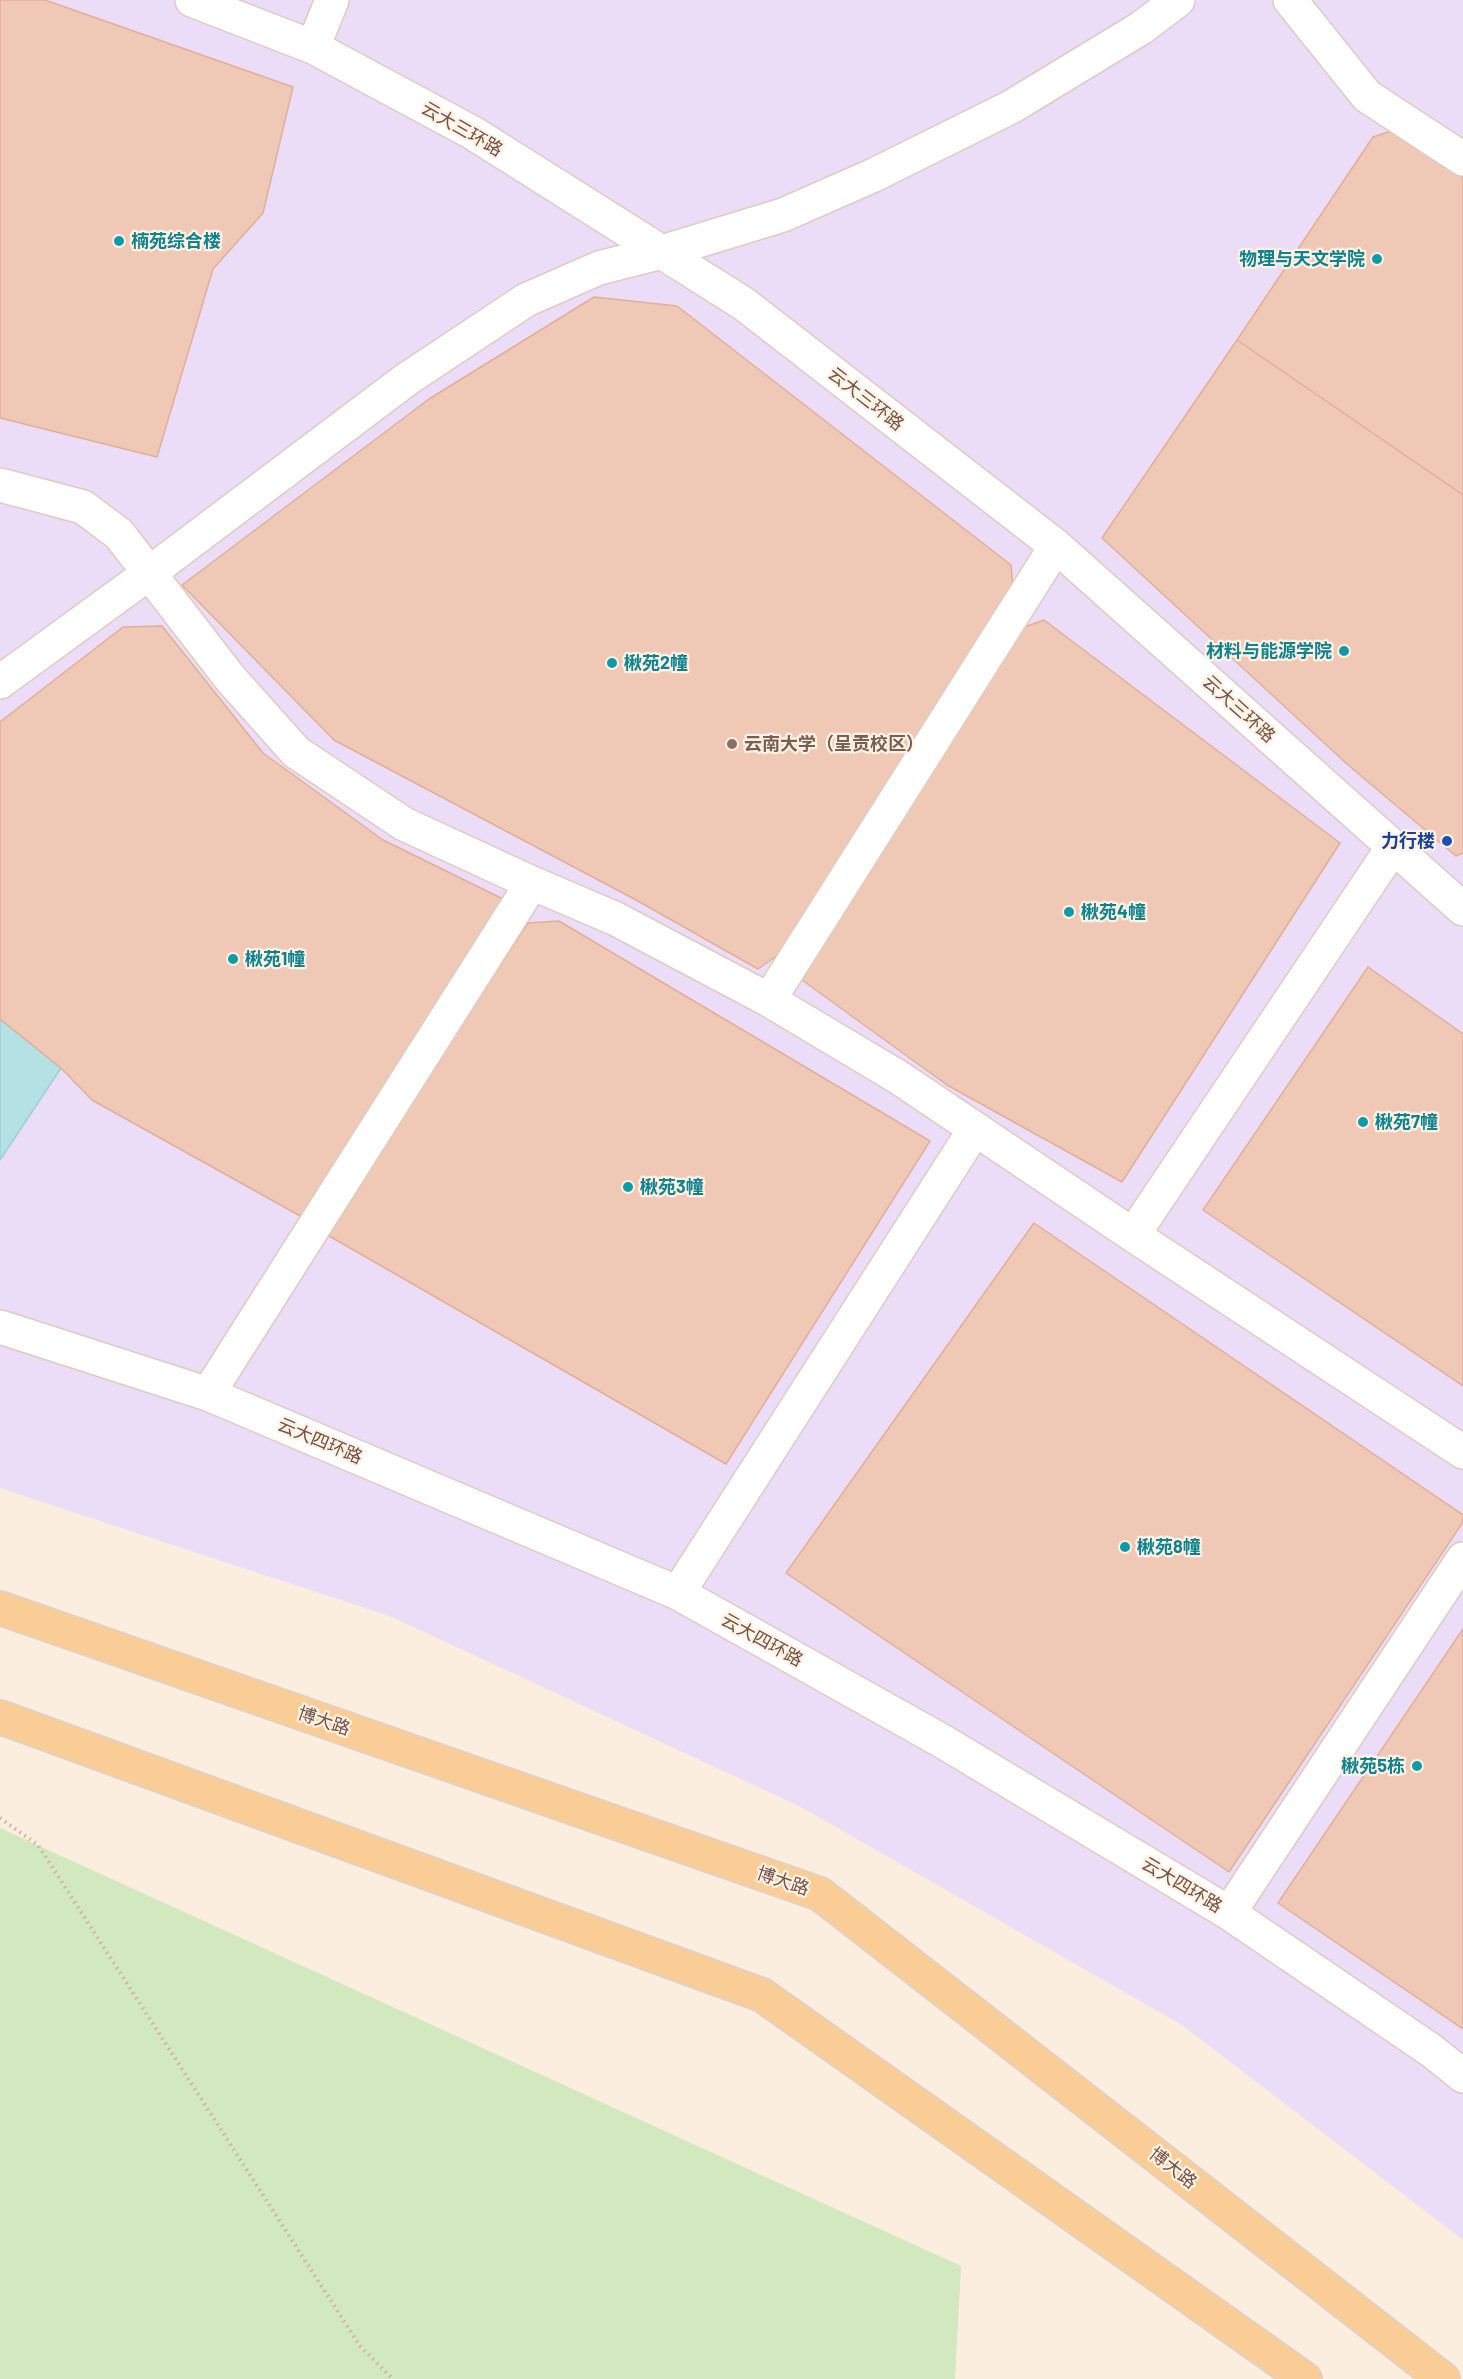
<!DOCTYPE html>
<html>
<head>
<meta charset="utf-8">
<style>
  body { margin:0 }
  canvas { display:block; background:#fceede }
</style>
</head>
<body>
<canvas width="1463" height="2379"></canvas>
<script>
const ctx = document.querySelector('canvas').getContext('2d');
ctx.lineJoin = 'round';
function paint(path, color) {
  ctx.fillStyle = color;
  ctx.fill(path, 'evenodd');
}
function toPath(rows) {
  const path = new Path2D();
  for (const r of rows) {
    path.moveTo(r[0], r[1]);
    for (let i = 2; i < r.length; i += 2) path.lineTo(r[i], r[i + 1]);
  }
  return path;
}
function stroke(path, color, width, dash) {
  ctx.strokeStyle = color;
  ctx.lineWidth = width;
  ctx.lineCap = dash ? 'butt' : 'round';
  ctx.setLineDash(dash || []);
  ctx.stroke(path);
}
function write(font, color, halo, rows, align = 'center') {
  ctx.font = font + ' Barlow,"Noto Sans SC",sans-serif';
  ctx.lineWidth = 4.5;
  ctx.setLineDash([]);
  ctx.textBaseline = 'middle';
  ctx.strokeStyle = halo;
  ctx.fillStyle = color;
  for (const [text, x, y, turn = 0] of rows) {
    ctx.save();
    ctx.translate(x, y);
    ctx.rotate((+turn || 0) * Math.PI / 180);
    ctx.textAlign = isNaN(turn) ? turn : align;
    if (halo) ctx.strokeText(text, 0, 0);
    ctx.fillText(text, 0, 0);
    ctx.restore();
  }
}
const education = toPath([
  [0,0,1463,0,1463,2240,1182,2025,801,1807,392,1617,0,1488]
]);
const green = toPath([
  [0,1828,961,2266,955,2379,0,2379]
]);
const water = toPath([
  [0,1019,61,1068,0,1160,0,1019]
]);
const building = toPath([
  [0,0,45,0,293,87,263,213,213,269,157,457,0,418,0,0],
  [1391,131,1463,178,1463,495,1237,340,1373,137,1391,131],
  [594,297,677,306,1011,565,1013,587,788,948,758,969,638,901,334,740,182,585,429,399,594,297],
  [1237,340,1463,495,1463,853,1456,856,1347,764,1102,538,1237,340],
  [1044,620,1340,843,1122,1182,947,1085,802,980,897,821,1019,629,1044,620],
  [162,626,263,753,383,840,503,899,302,1217,92,1100,61,1068,0,1019,0,722,123,627,162,626],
  [559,921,930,1141,726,1464,324,1233,528,923,559,921],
  [1368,967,1463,1034,1463,1386,1203,1210,1368,967],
  [1034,1223,1463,1515,1463,1522,1229,1872,786,1573,1034,1223],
  [1463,1629,1463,2029,1278,1903,1463,1629]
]);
const path = toPath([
  [0,1818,38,1845,360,2346,393,2379]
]);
const minor = toPath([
  [192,0,313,47,473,133,744,304,1056,546,1463,909],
  [1290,0,1367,96,1463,159],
  [313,47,332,0],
  [0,485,83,507,119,534,230,678,296,752,404,824,532,883,616,919,769,1000,898,1077,1133,1235,1463,1452],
  [0,682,148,574,407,379,526,300,599,268,662,252,783,215,874,175,1011,107,1141,28,1178,0],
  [769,1000,1056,546],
  [1133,1235,1393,847],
  [0,1327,208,1394,678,1593,942,1741,1229,1913,1432,2051,1463,2076],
  [208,1394,532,883],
  [678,1593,975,1129],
  [1229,1913,1463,1559]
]);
const major = toPath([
  [0,1608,820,1894,1443,2379],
  [0,1717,762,1995,1305,2379]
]);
const markers = [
  [119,241,6,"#0f9aa8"],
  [1377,259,6,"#0f9aa8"],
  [1344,651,6,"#0f9aa8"],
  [612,663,6,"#0f9aa8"],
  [732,744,6,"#8d6e63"],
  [1447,841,6,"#1a4fb4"],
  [1069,912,6,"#0f9aa8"],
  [233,959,6,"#0f9aa8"],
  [1363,1122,6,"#0f9aa8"],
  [628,1187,6,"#0f9aa8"],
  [1125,1547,6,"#0f9aa8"],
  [1417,1766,6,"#0f9aa8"]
];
const streetNames = [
  ["云大三环路",462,129,30],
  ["云大三环路",866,399,38],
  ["云大三环路",1239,709,42],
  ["云大四环路",320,1441,23],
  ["云大四环路",762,1640,29],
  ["博大路",324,1721,19],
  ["博大路",783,1881,19],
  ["云大四环路",1182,1885,31],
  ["博大路",1173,2168,38]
];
const cultureNames = [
  ["楠苑综合楼",131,241],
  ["物理与天文学院",1365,259,"right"],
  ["材料与能源学院",1332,651,"right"],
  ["楸苑2幢",624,663],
  ["楸苑4幢",1081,912],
  ["楸苑1幢",245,959],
  ["楸苑7幢",1375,1122],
  ["楸苑3幢",640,1187],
  ["楸苑8幢",1137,1547],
  ["楸苑5栋",1405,1766,"right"]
];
const educationNames = [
  ["云南大学（呈贡校区）",744,744]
];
const transitNames = [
  ["力行楼",1435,841]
];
paint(education, '#ebdcf7');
paint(green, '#d2e8be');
paint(water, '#b4e1e4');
stroke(water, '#9ad1d6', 1.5);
paint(building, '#f0c9b6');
stroke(building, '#e3ae97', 1.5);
stroke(minor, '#e1cbbe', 36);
stroke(major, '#dad2cf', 36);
stroke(path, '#d4ac9a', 4, [1.5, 4.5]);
stroke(minor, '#fff', 33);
stroke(major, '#facd96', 33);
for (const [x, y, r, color] of markers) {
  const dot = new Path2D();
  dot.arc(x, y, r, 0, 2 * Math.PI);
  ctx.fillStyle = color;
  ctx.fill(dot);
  stroke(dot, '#fff2e4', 2);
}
write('18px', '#715247', '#fff2e4', streetNames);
write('bold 18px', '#0d838f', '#fff2e4', cultureNames, 'left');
write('bold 18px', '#785e54', '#fff2e4', educationNames, 'left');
write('bold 18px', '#164399', '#fff2e4', transitNames, 'right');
</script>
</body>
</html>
